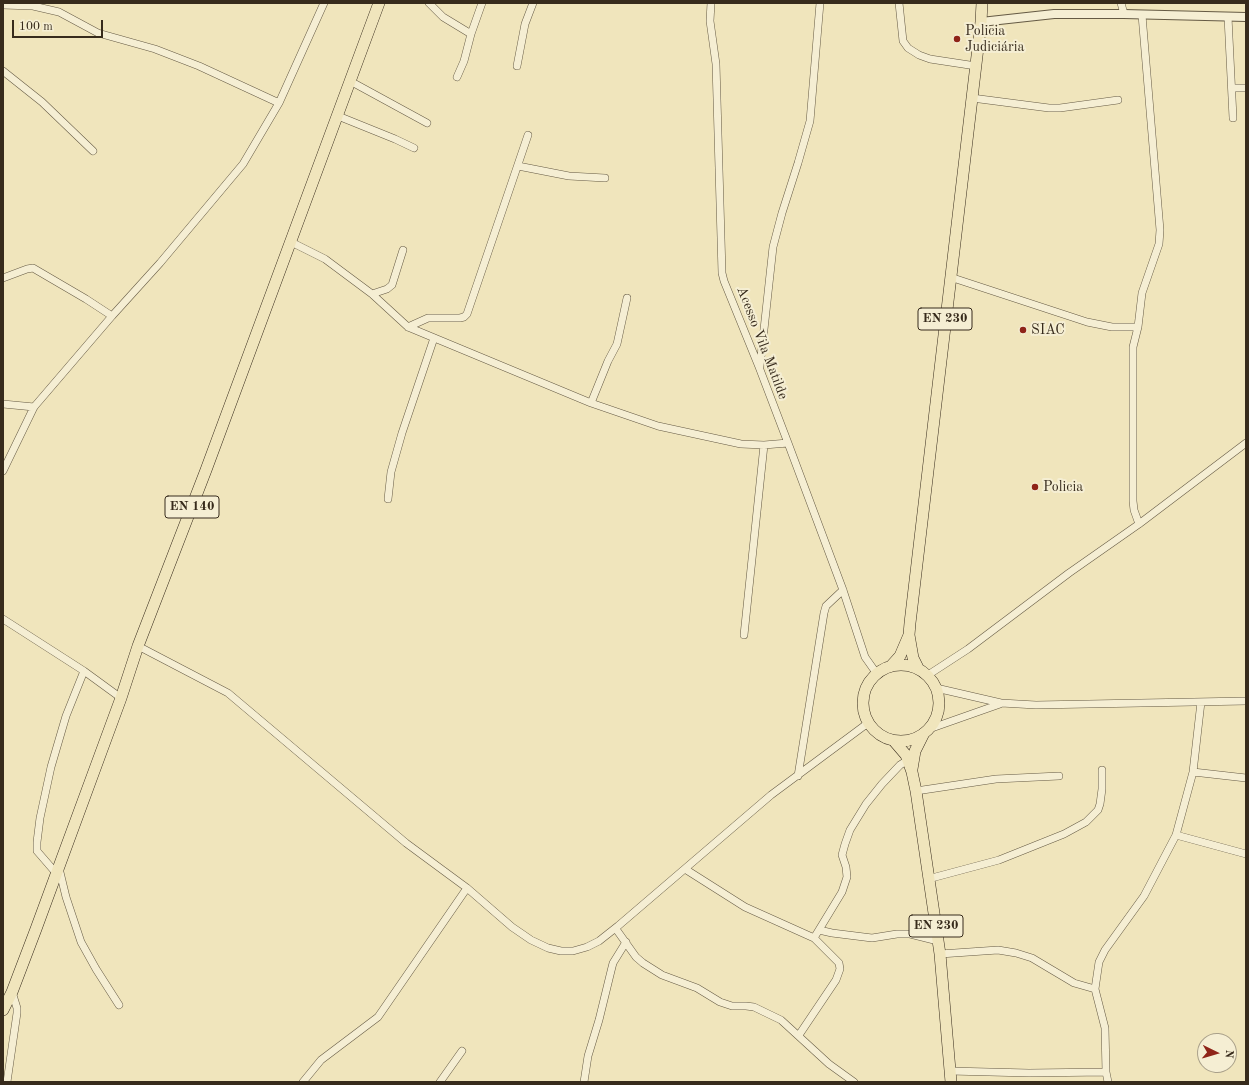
<!DOCTYPE html>
<html>
<head>
<meta charset="utf-8">
<style>
  body { margin:0 }
  #map { position:relative; width:1249px; height:1085px; overflow:hidden; background:#f0e5bc; font-family:"Old Standard TT",serif }
  canvas { display:block }
  .frame { position:absolute; inset:0; border:4px solid #372b1c; pointer-events:none }
  .north { position:absolute; left:1197px; top:1033px; width:40px; height:40px; box-sizing:border-box; background:#f5eed3; border:1px solid #a9a08a; border-radius:50%; rotate:95deg; font-size:11px; font-weight:700; line-height:16px; text-align:center; color:#372b1c }
  .north::after { content:''; display:block; margin:auto; width:14px; height:18px; background:#8f2418; clip-path:polygon(50% 0,100% 100%,50% 72%,0 100%) }
  .scale { position:absolute; left:12px; top:20px; width:91px; height:18px; box-sizing:border-box; border:2px solid #372b1c; border-top:0; padding-left:5px; font-size:12px; line-height:14px; white-space:nowrap; color:#372b1c; -webkit-text-stroke:3px #f5eed3; paint-order:stroke }
</style>
</head>
<body>
<div id="map">
<canvas width="1249" height="1085"></canvas>
<div class="frame"></div>
<div class="north">N</div>
<div class="scale">100 m</div>
</div>
<script>
const ctx = document.querySelector('canvas').getContext('2d');
ctx.lineJoin = 'round';
function toPath(rows) {
  const path = new Path2D();
  for (const r of rows) {
    if (r.length === 3) {
      path.moveTo(r[0] + r[2], r[1]);
      path.arc(r[0], r[1], r[2], 0, 2 * Math.PI);
      continue;
    }
    path.moveTo(r[0], r[1]);
    for (let i = 2; i < r.length; i += 2) path.lineTo(r[i], r[i + 1]);
  }
  return path;
}
function stroke(path, color, width, dash) {
  ctx.strokeStyle = color;
  ctx.lineWidth = width;
  ctx.lineCap = dash ? 'butt' : 'round';
  ctx.setLineDash(dash || []);
  ctx.stroke(path);
}
function write(font, color, halo, rows, align = 'center') {
  ctx.font = font + ' "Old Standard TT",serif';
  ctx.lineWidth = 4;
  ctx.setLineDash([]);
  ctx.textBaseline = 'middle';
  ctx.strokeStyle = halo;
  ctx.fillStyle = color;
  for (const [text, x, y, turn = 0] of rows) {
    ctx.save();
    ctx.translate(x, y);
    ctx.rotate((+turn || 0) * Math.PI / 180);
    ctx.textAlign = isNaN(turn) ? turn : align;
    if (halo) ctx.strokeText(text, 0, 0);
    ctx.fillText(text, 0, 0);
    ctx.restore();
  }
}
const minor = toPath([
  [429,3,443,17,471,34],
  [711,3,710,21,716,64,722,273,724,281,759,367,788,443,843,590,865,657,877,674],
  [899,3,903,41,908,48,919,55,930,59,976,66],
  [1121,3,1124,14],
  [3,5,33,6,59,12,98,33,155,49,199,66,279,103],
  [1228,17,1233,118],
  [517,66,525,24,533,3],
  [3,71,42,102,93,151],
  [457,77,464,61,471,34,482,3],
  [350,81,427,123],
  [1232,88,1246,88],
  [972,98,1049,108,1060,108,1118,100],
  [338,116,395,139,414,148],
  [518,166,569,176,605,178],
  [291,242,325,259,372,294,408,327,591,403,658,426,741,444,764,445,788,443],
  [950,277,1087,322,1112,327,1138,327],
  [3,278,27,269,33,268,86,299,112,316],
  [372,294,387,289,392,285,403,250],
  [408,327,428,318,460,318,464,317,467,314,528,135],
  [760,366,773,247,782,213,798,163,810,121,820,3],
  [591,403,608,361,617,344,627,298],
  [3,404,34,407],
  [3,471,34,407,112,316,160,263,243,164,279,103,324,3],
  [388,499,391,472,402,433,434,338],
  [1139,524,1134,510,1133,501,1133,347,1138,327,1142,293,1159,244,1160,230,1142,15],
  [3,619,84,671,121,698],
  [744,635,764,445],
  [138,646,228,693,406,843,467,888,512,927,531,940,548,948,561,951,573,951,587,947,599,941,618,926,771,795,868,723],
  [928,675,968,649,1069,573,1139,524,1246,443],
  [936,688,1001,703,1036,705,1246,701],
  [929,729,1000,704],
  [1193,772,1246,778],
  [798,776,824,613,826,606,843,590],
  [916,791,996,779,1059,776],
  [1176,835,1246,854],
  [59,868,66,897,81,942,96,969,119,1005],
  [685,869,745,907,814,938],
  [56,873,37,851,37,842,40,818,51,767,66,716,84,671],
  [928,879,999,860,1064,834,1086,822,1098,810,1100,804,1102,789,1102,770],
  [616,929,636,957,643,963,662,975,697,988,720,1002,732,1006,746,1006,754,1007,781,1020,829,1064,854,1082],
  [819,930,832,933,872,938,897,934,910,934,938,941],
  [940,954,998,950,1016,953,1032,958,1074,983,1095,989],
  [799,1035,836,980,840,969,839,963,814,938,842,892,847,877,846,867,842,855,845,844,850,830,866,804,882,784,900,765,908,760],
  [950,1071,1029,1073,1106,1072],
  [7,1082,17,1013,17,1008,12,992],
  [303,1082,321,1060,378,1017,467,888],
  [440,1082,462,1051],
  [584,1082,588,1056,599,1020,611,971,613,963,626,942],
  [1108,1082,1106,1072,1105,1028,1095,989,1099,962,1105,950,1144,896,1176,835,1193,772,1201,702]
]);
const tertiary = toPath([
  [981,22,1054,14,1124,14,1246,17]
]);
const primary = toPath([
  [901,703,38],
  [891,666,900,656,909,635],
  [918,668,913,658,909,635,910,623,981,22,982,3],
  [894,741,906,755,912,772,916,791,940,954,951,1082],
  [912,769,915,751,924,733],
  [3,1010,12,992,36,929,121,698,138,646,206,470,379,3]
]);
const markers = [
  [957,39,4,"#8f2418"],
  [1023,330,4,"#8f2418"],
  [1035,487,4,"#8f2418"]
];
const shields = [
  [945,319,54],
  [192,507,54],
  [936,926,54]
];
const shieldNames = [
  ["EN 230",945,319],
  ["EN 140",192,507],
  ["EN 230",936,926]
];
const poiNames = [
  ["Policia",965,31],
  ["Judiciária",965,47],
  ["SIAC",1031,330],
  ["Policia",1043,487]
];
const streetNames = [
  ["Acesso Vila Matilde",762,343,69]
];
stroke(minor, '#655a44', 8);
stroke(tertiary, '#655a44', 10);
stroke(primary, '#372b1c', 12);
stroke(minor, '#f5eed3', 7);
stroke(tertiary, '#f5eed3', 8);
stroke(primary, '#f0e5bc', 11);
for (const [x, y, r, color] of markers) {
  const dot = new Path2D();
  dot.arc(x, y, r, 0, 2 * Math.PI);
  ctx.fillStyle = color;
  ctx.fill(dot);
  stroke(dot, '#f5eed3', 1.5);
}
for (const [x, y, w] of shields) {
  const box = new Path2D();
  box.roundRect(x - w / 2, y - 11, w, 22, 3);
  ctx.fillStyle = '#f5eed3';
  ctx.fill(box);
  stroke(box, '#372b1c', 1);
}
write('bold 13px', '#372b1c', null, shieldNames);
write('14px', '#372b1c', '#f5eed3', poiNames, 'left');
write('14px', '#372b1c', '#f5eed3', streetNames);
</script>
</body>
</html>
